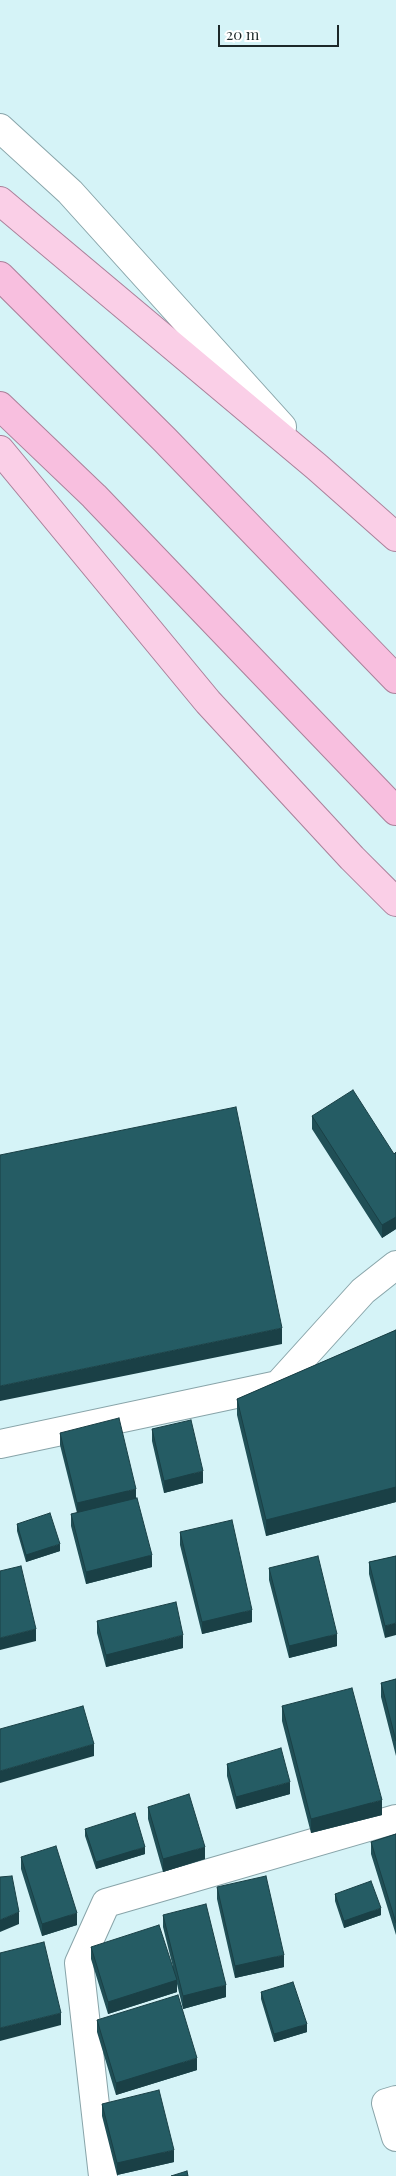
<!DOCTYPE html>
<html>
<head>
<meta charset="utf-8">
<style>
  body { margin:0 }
  #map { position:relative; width:396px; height:2176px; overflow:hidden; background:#d5f3f7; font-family:"Playfair Display",serif }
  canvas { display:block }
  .scale { position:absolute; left:218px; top:25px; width:121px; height:22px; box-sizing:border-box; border:2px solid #1c2829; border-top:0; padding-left:6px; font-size:15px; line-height:18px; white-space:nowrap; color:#1c2829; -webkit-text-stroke:4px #fff; paint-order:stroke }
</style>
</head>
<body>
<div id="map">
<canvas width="396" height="2176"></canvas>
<div class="scale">20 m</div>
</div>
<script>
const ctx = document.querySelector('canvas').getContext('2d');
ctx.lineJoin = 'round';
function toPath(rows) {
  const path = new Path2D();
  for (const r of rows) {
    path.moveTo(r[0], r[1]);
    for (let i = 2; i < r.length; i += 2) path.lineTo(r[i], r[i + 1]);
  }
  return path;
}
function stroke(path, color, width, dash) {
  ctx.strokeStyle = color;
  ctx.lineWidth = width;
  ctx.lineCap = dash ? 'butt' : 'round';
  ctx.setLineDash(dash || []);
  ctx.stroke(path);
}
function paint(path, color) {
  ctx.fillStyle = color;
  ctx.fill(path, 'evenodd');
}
const minor = toPath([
  [0,1444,278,1385,363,1291,396,1265],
  [396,2100,386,2103,396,2137],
  [103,2176,79,1963,106,1903,396,1819]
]);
const tertiary = toPath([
  [0,128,70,192,282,427]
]);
const primary = toPath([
  [0,201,317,467,396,537],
  [0,450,208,702,352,858,396,902]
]);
const trunk = toPath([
  [0,276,165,440,396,679],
  [0,406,94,496,396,811]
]);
const wall = toPath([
  [312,1116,394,1154,396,1152,396,1229,382,1238,312,1129],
  [396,1330,396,1502,266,1536,237,1415,237,1399],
  [152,1429,203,1483,164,1493,152,1441],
  [60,1433,136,1498,152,1567,86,1584,71,1526,71,1514,77,1513,60,1445],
  [17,1524,60,1551,26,1562,17,1531],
  [180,1532,252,1622,202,1634,180,1545],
  [396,1556,385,1638,369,1574,369,1562],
  [269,1568,337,1646,289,1658,269,1580],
  [97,1621,183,1648,106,1667,97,1633],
  [396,1679,396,1756,381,1697,381,1683],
  [282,1706,382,1815,311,1833,282,1721],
  [227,1764,290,1794,236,1809,227,1776],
  [148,1807,205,1859,163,1872,148,1819],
  [85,1829,145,1854,96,1869,85,1836],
  [396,1834,396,1935,371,1854,371,1842],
  [21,1857,77,1925,42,1936,21,1869],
  [217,1887,284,1967,235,1978,217,1899],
  [335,1894,381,1915,344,1928,335,1901],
  [163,1915,226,1997,183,2009,177,1984,177,1992,108,2014,91,1959,91,1947,173,1967,163,1927],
  [261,1992,307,2032,274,2042,261,1999],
  [97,2020,197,2070,116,2095,97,2032],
  [102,2104,174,2162,117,2175,102,2116]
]);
const shadedWall = toPath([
  [396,1217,396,1229,382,1238,382,1225],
  [282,1328,282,1344,0,1401,0,1386],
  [203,1471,203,1483,164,1493,164,1481],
  [396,1487,396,1502,266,1536,266,1520],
  [136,1489,136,1501,77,1515,77,1503],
  [60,1544,60,1551,26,1562,26,1555],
  [152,1555,152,1567,86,1584,86,1572],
  [252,1610,252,1622,202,1634,202,1622],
  [396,1623,396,1635,385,1638,385,1626],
  [36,1629,36,1641,0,1650,0,1638],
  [337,1634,337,1646,289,1658,289,1646],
  [183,1635,183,1648,106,1667,106,1655],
  [94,1744,94,1756,0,1783,0,1771],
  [290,1782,290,1794,236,1809,236,1797],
  [382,1800,382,1815,311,1833,311,1819],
  [145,1847,145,1854,96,1869,96,1862],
  [205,1847,205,1859,163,1872,163,1859],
  [381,1908,381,1915,344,1928,344,1921],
  [19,1912,19,1924,0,1932,0,1920],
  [77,1913,77,1925,42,1936,42,1924],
  [284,1955,284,1967,235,1978,235,1966],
  [177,1980,177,1992,108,2014,108,2002],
  [226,1985,226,1997,183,2009,183,1996],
  [61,2013,61,2025,0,2041,0,2028],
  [307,2024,307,2032,274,2042,274,2034],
  [197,2058,197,2070,116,2095,116,2083],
  [174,2150,174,2162,117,2175,117,2163]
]);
const building = toPath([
  [353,1090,394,1154,396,1152,396,1217,382,1225,312,1116,353,1090],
  [236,1107,282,1328,0,1386,0,1155,236,1107],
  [396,1330,396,1487,266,1520,237,1399,396,1330],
  [119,1418,136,1489,77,1503,60,1433,119,1418],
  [191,1420,203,1471,164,1481,152,1429,191,1420],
  [137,1498,152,1555,86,1572,71,1514,137,1498],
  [50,1513,60,1544,26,1555,17,1524,50,1513],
  [232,1520,252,1610,202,1622,180,1532,232,1520],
  [318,1556,337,1634,289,1646,269,1568,318,1556],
  [396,1556,396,1623,385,1626,369,1562,396,1556],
  [21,1566,36,1629,0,1638,0,1571,21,1566],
  [176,1602,183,1635,106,1655,97,1621,176,1602],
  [396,1679,396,1741,381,1683,396,1679],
  [352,1688,382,1800,311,1819,282,1706,352,1688],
  [83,1706,94,1744,0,1771,0,1729,83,1706],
  [281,1748,290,1782,236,1797,227,1764,281,1748],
  [189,1794,205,1847,163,1859,148,1807,189,1794],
  [135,1813,145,1847,96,1862,85,1829,135,1813],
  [396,1834,396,1923,371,1842,396,1834],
  [56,1846,77,1913,42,1924,21,1857,56,1846],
  [12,1876,19,1912,0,1920,0,1877,12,1876],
  [266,1876,284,1955,235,1966,217,1887,266,1876],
  [371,1881,381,1908,344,1921,335,1894,371,1881],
  [206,1904,226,1985,183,1996,163,1915,206,1904],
  [159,1925,177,1980,108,2002,91,1947,159,1925],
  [44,1942,61,2013,0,2028,0,1953,44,1942],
  [293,1982,307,2024,274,2034,261,1992,293,1982],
  [178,1995,197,2058,116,2083,97,2020,178,1995],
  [159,2090,174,2150,117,2163,102,2104,159,2090],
  [187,2171,188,2176,171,2176,187,2171]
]);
stroke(minor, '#88a4a9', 30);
stroke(tertiary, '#88a4a9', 30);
stroke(primary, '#aa809a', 30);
stroke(trunk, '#aa809a', 30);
stroke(minor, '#fff', 28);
stroke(tertiary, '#fff', 28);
stroke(primary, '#facfe7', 28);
stroke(trunk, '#f8bfdf', 28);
paint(wall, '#204f56');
paint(shadedWall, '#1a4046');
paint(building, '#255c64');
stroke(building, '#1a4046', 1);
</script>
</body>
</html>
